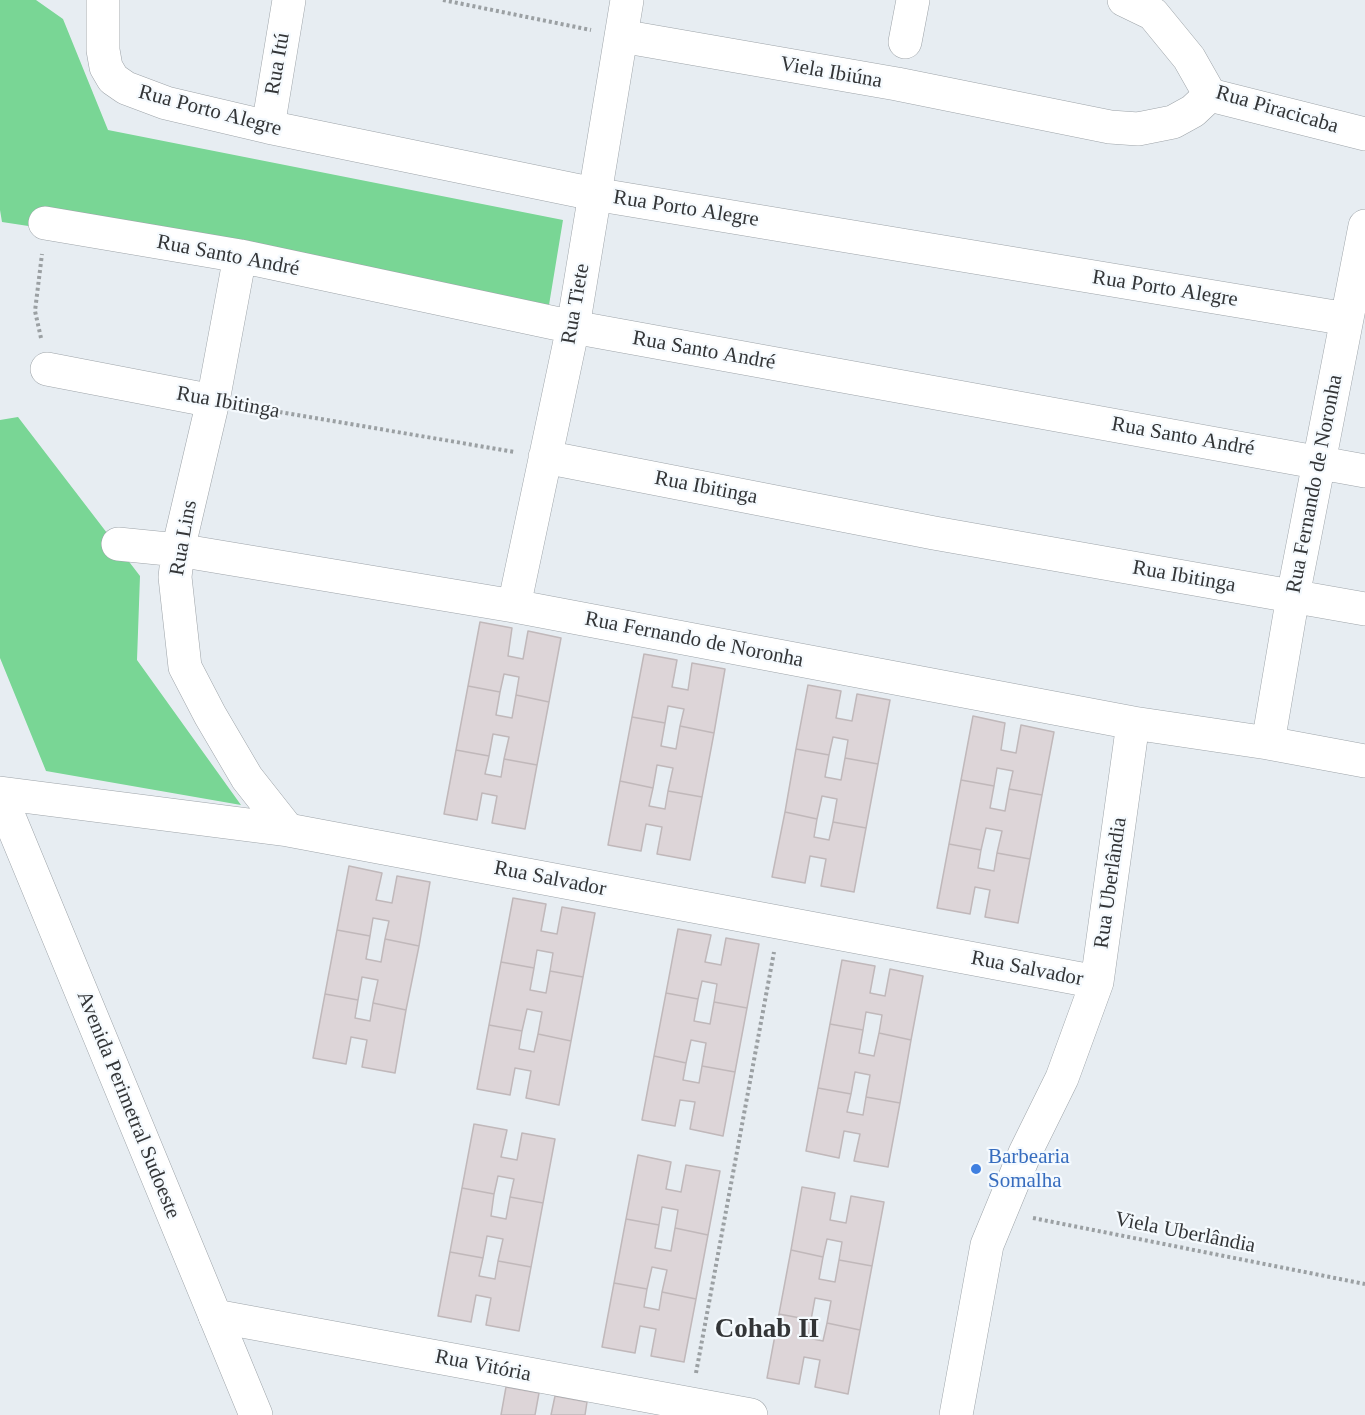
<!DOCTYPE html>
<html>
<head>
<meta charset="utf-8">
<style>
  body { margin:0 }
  canvas { display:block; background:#e7edf2 }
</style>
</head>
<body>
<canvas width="1365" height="1415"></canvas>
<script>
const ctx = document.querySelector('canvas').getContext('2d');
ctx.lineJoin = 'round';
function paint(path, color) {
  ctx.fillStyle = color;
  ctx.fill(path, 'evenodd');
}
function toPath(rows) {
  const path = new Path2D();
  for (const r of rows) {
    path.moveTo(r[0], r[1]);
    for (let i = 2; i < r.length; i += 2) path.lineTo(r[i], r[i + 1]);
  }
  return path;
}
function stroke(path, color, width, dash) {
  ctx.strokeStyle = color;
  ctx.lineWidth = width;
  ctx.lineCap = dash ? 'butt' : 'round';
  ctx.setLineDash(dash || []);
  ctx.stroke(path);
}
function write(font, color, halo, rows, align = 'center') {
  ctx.font = font + ' "Times New Roman",serif';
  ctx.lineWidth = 4.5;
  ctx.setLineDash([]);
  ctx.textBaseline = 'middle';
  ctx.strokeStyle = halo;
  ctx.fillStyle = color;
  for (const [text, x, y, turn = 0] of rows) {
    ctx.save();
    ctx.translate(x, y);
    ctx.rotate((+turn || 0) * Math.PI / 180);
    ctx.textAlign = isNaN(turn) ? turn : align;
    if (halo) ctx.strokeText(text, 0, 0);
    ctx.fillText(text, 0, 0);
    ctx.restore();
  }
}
const forest = toPath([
  [0,0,36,0,63,19,108,130,563,220,549,305,2,222,0,210],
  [18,417,140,576,137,660,241,805,46,771,0,658,0,420]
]);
const building = toPath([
  [480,622,512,628,508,656,523,659,528,631,561,638,549,702,516,695,519,677,504,674,500,692,468,686,480,622],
  [644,654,677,660,672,687,688,690,692,663,725,669,714,733,680,726,684,709,668,706,665,723,632,717,644,654],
  [808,685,841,691,836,718,852,721,857,694,890,700,878,764,845,758,848,740,833,737,829,755,796,749,808,685],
  [468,686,500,692,496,715,512,718,516,695,549,702,537,765,504,759,509,737,493,734,489,756,456,750,468,686],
  [973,716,1005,723,1001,750,1016,753,1021,725,1054,732,1042,795,1009,789,1013,771,997,768,994,786,961,780,973,716],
  [632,717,665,723,661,746,676,749,680,726,714,733,702,797,668,791,673,768,657,765,653,788,620,781,632,717],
  [796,749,829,755,825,777,841,780,845,758,878,764,866,828,833,822,837,799,822,796,817,819,785,812,796,749],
  [456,750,489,756,485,774,501,777,504,759,537,765,525,829,492,823,497,796,482,793,477,820,444,814,456,750],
  [961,780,994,786,990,808,1005,811,1009,789,1042,795,1030,859,997,853,1002,831,986,828,981,850,949,844,961,780],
  [620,781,653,788,649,806,665,809,668,791,702,797,690,860,657,854,662,827,646,824,641,851,608,845,620,781],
  [785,812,817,819,814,837,829,840,833,822,866,828,854,892,821,886,826,859,810,856,805,883,772,877,785,812],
  [949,844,981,850,978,868,994,871,997,853,1030,859,1018,923,985,917,990,890,975,887,970,914,937,908,949,844],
  [349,866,382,873,376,900,392,903,397,876,430,882,419,946,385,939,389,921,373,918,370,936,337,930,349,866],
  [513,898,546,904,541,931,557,934,562,907,595,913,583,977,550,971,553,953,537,950,534,968,501,962,513,898],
  [678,929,711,935,705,962,721,965,726,938,759,944,747,1008,714,1002,717,984,702,981,698,999,666,993,678,929],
  [337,930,370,936,366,959,381,962,385,939,419,946,406,1010,373,1003,378,980,362,977,358,1000,325,994,337,930],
  [842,960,875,966,870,993,885,996,890,969,923,976,911,1040,879,1033,882,1015,866,1012,863,1030,830,1024,842,960],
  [501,962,534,968,530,990,546,993,550,971,583,977,571,1041,538,1034,542,1012,527,1009,522,1031,489,1025,501,962],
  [666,993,698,999,694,1021,710,1024,714,1002,747,1008,735,1072,702,1066,706,1043,691,1040,686,1063,654,1056,666,993],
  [325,994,358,1000,355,1018,370,1021,373,1003,406,1010,395,1073,362,1067,367,1040,351,1037,346,1064,313,1058,325,994],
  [830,1024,863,1030,859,1053,874,1056,879,1033,911,1040,900,1103,866,1097,870,1075,855,1072,851,1094,818,1088,830,1024],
  [489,1025,522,1031,519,1049,534,1052,538,1034,571,1041,559,1105,526,1098,531,1071,515,1068,510,1095,477,1089,489,1025],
  [654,1056,686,1063,683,1080,699,1083,702,1066,735,1072,723,1136,690,1129,695,1102,680,1100,675,1126,642,1120,654,1056],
  [818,1088,851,1094,847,1112,863,1115,866,1097,900,1103,888,1167,854,1161,860,1134,844,1131,839,1158,806,1151,818,1088],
  [474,1124,507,1130,501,1157,517,1160,522,1133,555,1139,543,1203,510,1197,514,1179,498,1176,494,1194,462,1188,474,1124],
  [638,1155,671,1162,666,1189,681,1192,686,1165,720,1171,708,1235,675,1228,678,1210,662,1207,659,1225,626,1219,638,1155],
  [802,1187,835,1193,830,1220,846,1223,851,1196,884,1202,872,1266,839,1260,842,1242,827,1239,823,1257,791,1250,802,1187],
  [462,1188,494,1194,491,1216,506,1219,510,1197,543,1203,531,1267,498,1261,503,1239,487,1236,483,1258,450,1252,462,1188],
  [626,1219,659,1225,655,1248,671,1251,675,1228,708,1235,696,1299,662,1292,667,1270,652,1267,647,1289,614,1283,626,1219],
  [791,1250,823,1257,819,1279,835,1282,839,1260,872,1266,860,1330,827,1323,831,1301,815,1298,811,1320,779,1314,791,1250],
  [450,1252,483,1258,479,1276,495,1279,498,1261,531,1267,519,1331,486,1325,491,1298,476,1295,471,1322,438,1316,450,1252],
  [614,1283,647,1289,644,1307,659,1310,662,1292,696,1299,684,1362,651,1356,656,1329,640,1326,635,1353,602,1347,614,1283],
  [779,1314,811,1320,808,1338,823,1341,827,1323,860,1330,848,1394,815,1387,820,1360,804,1357,799,1384,767,1378,779,1314],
  [506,1387,539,1393,535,1415,501,1415,506,1387],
  [555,1396,587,1402,585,1415,551,1415,555,1396]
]);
const path = toPath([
  [443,0,591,30],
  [41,338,35,311,42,254],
  [244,406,515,452],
  [1033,1218,1365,1284],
  [696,1373,774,952]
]);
const street = toPath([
  [103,0,103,50,106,67,113,79,126,88,166,103,268,127,594,194,1347,319],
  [1124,0,1153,14,1189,58,1210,95,1365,134],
  [621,36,897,84,1110,127,1138,129,1173,122,1193,111,1210,95],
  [905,42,913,0],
  [268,127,289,0],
  [45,223,240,256,573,327,1365,471],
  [240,256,213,401,178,550,175,577,185,667,210,715,247,778,288,830],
  [47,369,213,401],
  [545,457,934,533,1365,609],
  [118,544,178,550,514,606,1133,723,1268,743,1365,761],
  [514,606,573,327,627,0],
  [1268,743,1293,596,1365,226],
  [0,793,288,830,1097,982],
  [215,1316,751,1415],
  [956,1415,987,1245,1025,1153,1062,1078,1097,982,1133,723]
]);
const secondary = toPath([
  [0,795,256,1415]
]);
const markers = [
  [976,1169,6,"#3f7fe0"]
];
const streetNames = [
  ["Rua Itú",278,64,-80],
  ["Viela Ibiúna",831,73,10],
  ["Rua Piracicaba",1277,110,16],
  ["Rua Porto Alegre",210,111,15],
  ["Rua Porto Alegre",686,209,9],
  ["Rua Santo André",228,256,11],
  ["Rua Porto Alegre",1165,289,9],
  ["Rua Tiete",576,304,-80],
  ["Rua Santo André",704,351,10],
  ["Rua Ibitinga",228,403,10],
  ["Rua Santo André",1183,437,10],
  ["Rua Fernando de Noronha",1315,484,-79],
  ["Rua Ibitinga",706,488,11],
  ["Rua Lins",184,538,-80],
  ["Rua Ibitinga",1184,577,10],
  ["Rua Fernando de Noronha",694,640,11],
  ["Rua Salvador",550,879,11],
  ["Rua Uberlândia",1111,883,-82],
  ["Rua Salvador",1027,969,11],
  ["Avenida Perimetral Sudoeste",128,1105,68],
  ["Viela Uberlândia",1185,1233,11],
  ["Rua Vitória",483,1366,11]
];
const shopNames = [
  ["Barbearia",988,1157],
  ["Somalha",988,1181]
];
const districtNames = [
  ["Cohab II",767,1330]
];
paint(forest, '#79d695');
paint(building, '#ddd5d8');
stroke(building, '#c0b8ba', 1.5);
stroke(street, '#9ea4a9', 34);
stroke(secondary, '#9ea4a9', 34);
stroke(path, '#9ba0a3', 4, [3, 3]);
stroke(street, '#fff', 33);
stroke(secondary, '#fff', 33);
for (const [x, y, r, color] of markers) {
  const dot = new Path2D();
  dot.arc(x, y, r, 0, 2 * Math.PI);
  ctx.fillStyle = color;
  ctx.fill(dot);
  stroke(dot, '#f5fafe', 2);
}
write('21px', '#333537', '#f5fafe', streetNames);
write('21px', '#366cbe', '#f5fafe', shopNames, 'left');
write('bold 27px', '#333537', '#f5fafe', districtNames);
</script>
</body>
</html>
